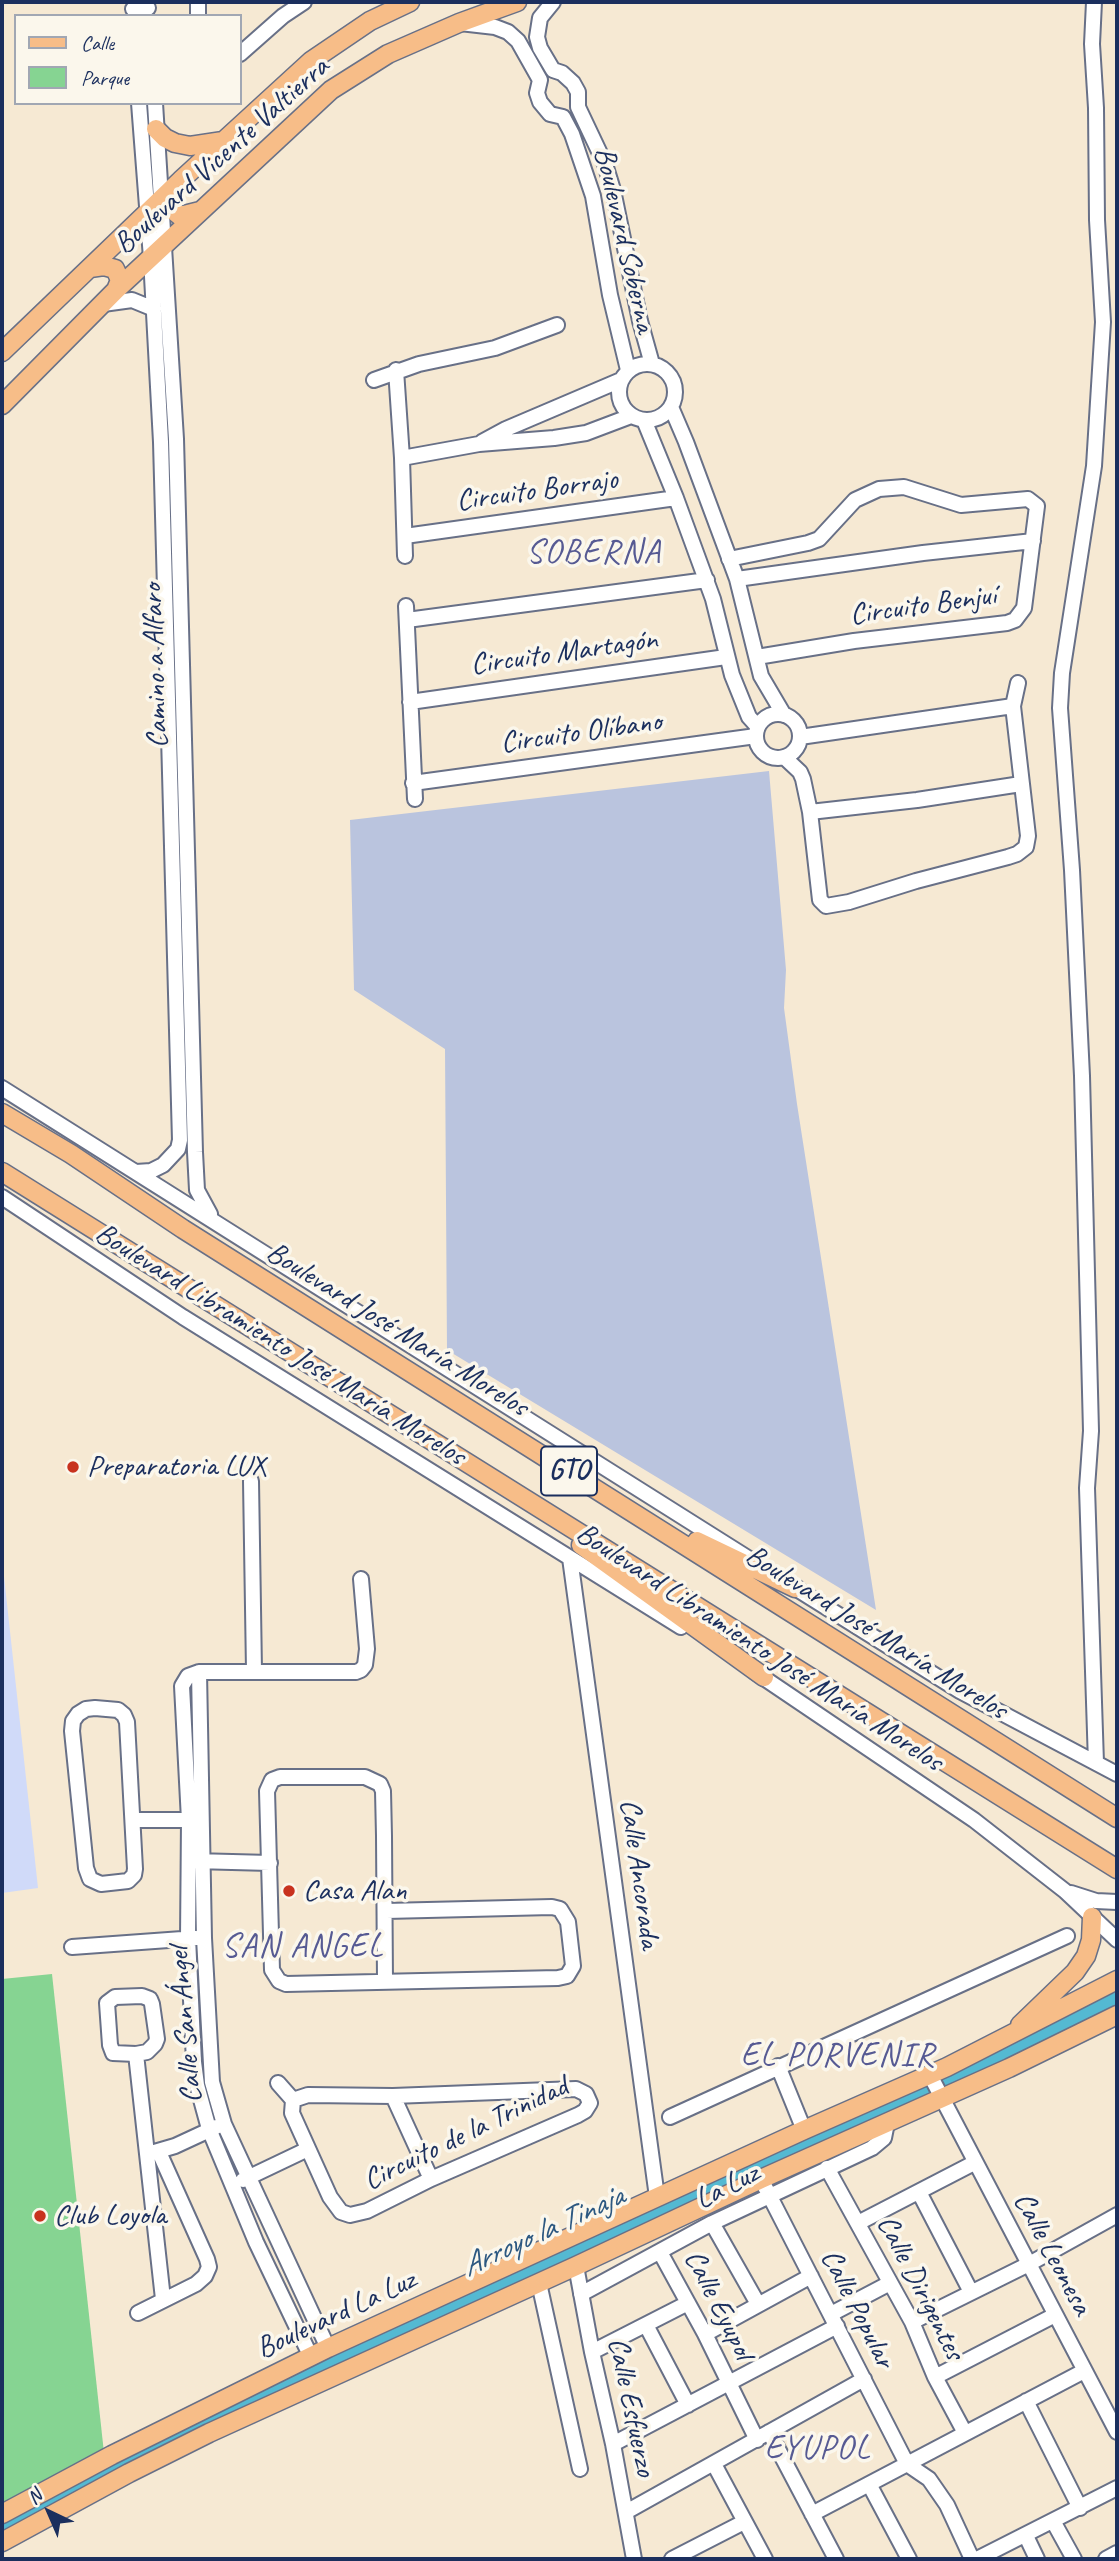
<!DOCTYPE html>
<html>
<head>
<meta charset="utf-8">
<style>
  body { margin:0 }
  #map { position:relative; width:1119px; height:2561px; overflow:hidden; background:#f6e9d3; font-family:Caveat,sans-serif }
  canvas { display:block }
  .frame { position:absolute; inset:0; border:4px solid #1b2f5e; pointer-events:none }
  .legend { position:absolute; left:14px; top:14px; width:228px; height:91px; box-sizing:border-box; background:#fbf7ec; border:2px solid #a1a7b3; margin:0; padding:9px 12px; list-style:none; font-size:21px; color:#1b2f5e }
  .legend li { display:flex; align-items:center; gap:14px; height:35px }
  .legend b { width:35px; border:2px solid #a1a7b3 }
  .north { position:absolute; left:14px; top:2477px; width:70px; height:70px; -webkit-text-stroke:5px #fbf7ec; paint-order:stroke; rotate:316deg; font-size:19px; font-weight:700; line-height:28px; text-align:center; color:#1b2f5e }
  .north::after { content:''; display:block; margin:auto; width:24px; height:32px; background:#1b2f5e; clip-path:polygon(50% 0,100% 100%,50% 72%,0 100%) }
</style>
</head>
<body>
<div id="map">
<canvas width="1119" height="2561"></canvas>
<div class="frame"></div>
<ul class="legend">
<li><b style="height:9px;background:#f7bd88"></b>Calle</li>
<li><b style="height:19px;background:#86d492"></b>Parque</li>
</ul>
<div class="north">N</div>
</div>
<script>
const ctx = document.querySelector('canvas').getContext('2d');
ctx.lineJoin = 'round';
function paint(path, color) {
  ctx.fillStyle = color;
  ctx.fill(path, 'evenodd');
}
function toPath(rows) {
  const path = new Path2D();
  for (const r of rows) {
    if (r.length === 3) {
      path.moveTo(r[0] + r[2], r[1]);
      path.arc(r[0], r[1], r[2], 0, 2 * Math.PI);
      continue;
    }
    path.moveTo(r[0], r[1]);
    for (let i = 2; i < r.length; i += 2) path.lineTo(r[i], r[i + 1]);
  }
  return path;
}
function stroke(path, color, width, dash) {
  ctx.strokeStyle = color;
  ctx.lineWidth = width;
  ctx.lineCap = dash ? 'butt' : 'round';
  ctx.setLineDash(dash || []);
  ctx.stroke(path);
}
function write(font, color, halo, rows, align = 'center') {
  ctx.font = font + ' Caveat,sans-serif';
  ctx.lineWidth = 7;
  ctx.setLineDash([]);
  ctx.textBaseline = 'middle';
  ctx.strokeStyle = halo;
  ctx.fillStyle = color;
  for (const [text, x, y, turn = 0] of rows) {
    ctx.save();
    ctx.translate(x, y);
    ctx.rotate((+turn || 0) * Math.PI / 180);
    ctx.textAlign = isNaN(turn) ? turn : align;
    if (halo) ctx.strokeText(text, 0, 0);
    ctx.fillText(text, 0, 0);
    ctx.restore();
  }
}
const built = toPath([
  [2,1558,38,1888,2,1893]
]);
const industrial = toPath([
  [769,771,786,970,784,1008,797,1104,876,1610,447,1350,445,1049,354,990,350,820]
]);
const green = toPath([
  [52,1974,104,2453,2,2507,2,1979]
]);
const river = toPath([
  [2,2531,66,2491,214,2415,1117,2002]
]);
const minor = toPath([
  [553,2,540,18,537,37,540,48,553,70,562,73,573,83,578,92,578,107,605,164,613,190,640,321,652,364],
  [1094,2,1092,44,1096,108,1097,220,1103,322,1094,466,1062,673,1060,708,1072,870,1082,1076,1091,1431,1087,1488,1096,1763],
  [133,9,148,8],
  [198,16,198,2],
  [460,23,495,27,508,32,518,41,540,80,537,93,540,102,550,114,563,117,572,134,593,196,610,295,628,370],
  [240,54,283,16,304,2],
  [155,103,176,439,195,1152,197,1190,210,1214],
  [103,304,132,300,154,309],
  [647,392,28],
  [396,370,402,458,405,556],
  [374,380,419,364,495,348,557,325],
  [671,407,686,442,737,579,761,676,784,715],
  [644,420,676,498,713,599,732,675,749,717,758,727],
  [482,442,506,429,621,380],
  [402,458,479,444,554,438,586,433,631,416],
  [405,536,676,498],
  [729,559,808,543,819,539,855,500,879,489,904,487,961,505,1028,499,1037,506,1024,608,1015,620,1007,623,854,641,757,657],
  [737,579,923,553,1033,541],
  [406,606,415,799],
  [407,620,707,580],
  [410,702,726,657],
  [778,736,22],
  [800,737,1013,706],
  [784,757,800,772,803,779,810,812,820,900,826,906,849,902,916,881,1008,857,1017,854,1026,847,1028,836,1013,706,1018,683],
  [413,783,756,736],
  [810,812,917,800,1021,784],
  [2,1088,751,1560],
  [136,1172,151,1171,163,1165,178,1149,180,1140,161,442,151,258,139,103],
  [2,1197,183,1317,681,1627],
  [251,1481,254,1671],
  [570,1558,657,2197],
  [789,1584,960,1691,1117,1774],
  [199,1672,204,1938,212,2082,224,2124,328,2348],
  [755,1672,974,1820,1065,1891,1117,1940],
  [95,1708,118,1710,124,1715,127,1722,135,1869,134,1875,128,1881,101,1884,90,1879,86,1868,72,1731,73,1721,78,1714,86,1709,95,1708],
  [133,1820,197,1820],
  [194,1861,270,1863],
  [1071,1893,1096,1901,1117,1902],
  [72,1947,196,1938],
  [385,1981,384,1836,383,1791,380,1784,365,1777,280,1777,272,1780,267,1791,272,1970,279,1981,286,1984,558,1978,567,1976,573,1966,568,1922,560,1909,552,1907,386,1911],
  [142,1996,150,1999,152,2004,157,2039,155,2044,147,2052,136,2054,113,2053,110,2045,107,2003,115,1997,142,1996],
  [136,2054,163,2299],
  [778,2066,804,2130],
  [930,2075,1117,2432],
  [278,2083,293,2100,292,2113,330,2197,341,2212,350,2215,367,2211,431,2179,578,2115,585,2111,590,2103,586,2094,576,2089,393,2096,308,2095,293,2100],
  [393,2096,431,2179],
  [670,2117,1067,1936],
  [151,2153,175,2146,216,2127],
  [827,2168,912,2322,935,2377,965,2433],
  [761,2179,907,2464,929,2479,947,2505,972,2559],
  [243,2180,308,2149],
  [919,2192,971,2292],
  [712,2223,758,2304],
  [858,2223,974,2163],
  [660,2252,705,2334,757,2440],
  [576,2266,592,2352,613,2444,634,2559],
  [539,2283,580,2469],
  [581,2294,712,2223,872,2148,884,2138,887,2123],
  [138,2313,196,2284,205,2276,209,2267,207,2259,159,2152],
  [831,2314,890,2283],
  [912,2322,1029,2264,1117,2215],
  [646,2325,688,2405],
  [705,2334,811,2276],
  [592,2352,688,2303],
  [311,2357,256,2242,209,2129,197,2085,194,2062,188,1938,189,1820,182,1686,188,1676,199,1672,356,1672,361,1670,365,1665,367,1649,361,1579],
  [935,2377,1055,2315],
  [1026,2401,1080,2508],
  [769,2432,836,2559],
  [613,2444,837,2326],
  [714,2464,765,2559],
  [869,2484,909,2559],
  [626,2512,864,2379],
  [812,2514,1084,2371],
  [1053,2521,1074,2559],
  [1026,2536,1037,2559],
  [672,2559,744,2522],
  [977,2559,1117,2488],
  [1106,2559,1117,2553]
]);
const major = toPath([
  [156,129,165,138,175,143,190,146,223,141],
  [177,186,171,198,171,205,174,211,180,216,200,211],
  [90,268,104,266,115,269,120,280,116,290],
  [2,352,181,180,311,61,370,21,410,2],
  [2,405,116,290,331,90,388,54,459,23,517,2],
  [2,1113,71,1154,183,1229,1117,1818],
  [2,1172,1117,1869],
  [697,1541,795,1588],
  [581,1545,764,1677],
  [1020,2025,1075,1972,1086,1956,1091,1940,1092,1917],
  [2,2514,112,2455,328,2348,804,2130,947,2067,1117,1980],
  [2,2542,129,2473,209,2433,576,2266,761,2179,1009,2068,1117,2015]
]);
const markers = [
  [73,1467,7,"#c8321e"],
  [289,1891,7,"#c8321e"],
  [40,2216,7,"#c8321e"]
];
const shields = [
  [569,1471,56]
];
const shieldNames = [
  ["GTO",569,1471]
];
const streetNames = [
  ["Boulevard Vicente Valtierra",222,156,-42],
  ["Boulevard Soberna",624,240,77],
  ["Circuito Borrajo",537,491,-8],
  ["Circuito Benjuí",923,606,-8],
  ["Circuito Martagón",564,653,-8],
  ["Camino a Alfaro",156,666,-92],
  ["Circuito Olíbano",581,733,-8],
  ["Boulevard José María Morelos",397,1330,32],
  ["Boulevard Libramiento José María Morelos",280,1345,32],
  ["Boulevard José María Morelos",876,1633,32],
  ["Boulevard Libramiento José María Morelos",759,1648,33],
  ["Calle Ancorada",639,1874,82],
  ["Calle San Ángel",186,2025,-95],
  ["Circuito de la Trinidad",466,2134,-26],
  ["La Luz",727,2187,-27],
  ["Calle Leonesa",1052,2254,62],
  ["Calle Dirigentes",920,2288,63],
  ["Calle Eyupol",718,2305,63],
  ["Calle Popular",857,2309,63],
  ["Boulevard La Luz",336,2315,-25],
  ["Calle Esfuerzo",631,2407,78]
];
const poiNames = [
  ["Preparatoria LUX",87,1467],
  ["Casa Alan",303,1891],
  ["Club Loyola",54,2216]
];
const waterNames = [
  ["Arroyo la Tinaja",543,2232,-25]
];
const quarterNames = [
  ["SOBERNA",594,553],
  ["SAN ANGEL",303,1947],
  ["EL PORVENIR",838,2056],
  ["EYUPOL",818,2449]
];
paint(built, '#d0daf9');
paint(industrial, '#bac4de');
paint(green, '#86d492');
stroke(river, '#54b9d2', 19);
stroke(minor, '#687087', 18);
stroke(major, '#687087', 21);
stroke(minor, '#fff', 14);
stroke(major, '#f7bd88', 18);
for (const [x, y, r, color] of markers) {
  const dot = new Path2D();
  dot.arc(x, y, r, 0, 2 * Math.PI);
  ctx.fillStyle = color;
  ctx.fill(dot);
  stroke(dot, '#fbf7ec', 2.5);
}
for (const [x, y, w] of shields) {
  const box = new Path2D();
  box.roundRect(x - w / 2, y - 24.5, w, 49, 5);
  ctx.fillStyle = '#fbf7ec';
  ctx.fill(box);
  stroke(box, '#1b2f5e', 2);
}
write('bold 28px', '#1b2f5e', null, shieldNames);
write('30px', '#1b2f5e', '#fbf7ec', streetNames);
write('30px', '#1b2f5e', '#fbf7ec', poiNames, 'left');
write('italic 32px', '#2c5881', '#fbf7ec', waterNames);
ctx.letterSpacing = '2px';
write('33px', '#565a93', '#fbf7ec', quarterNames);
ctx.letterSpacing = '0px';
</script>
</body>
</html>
